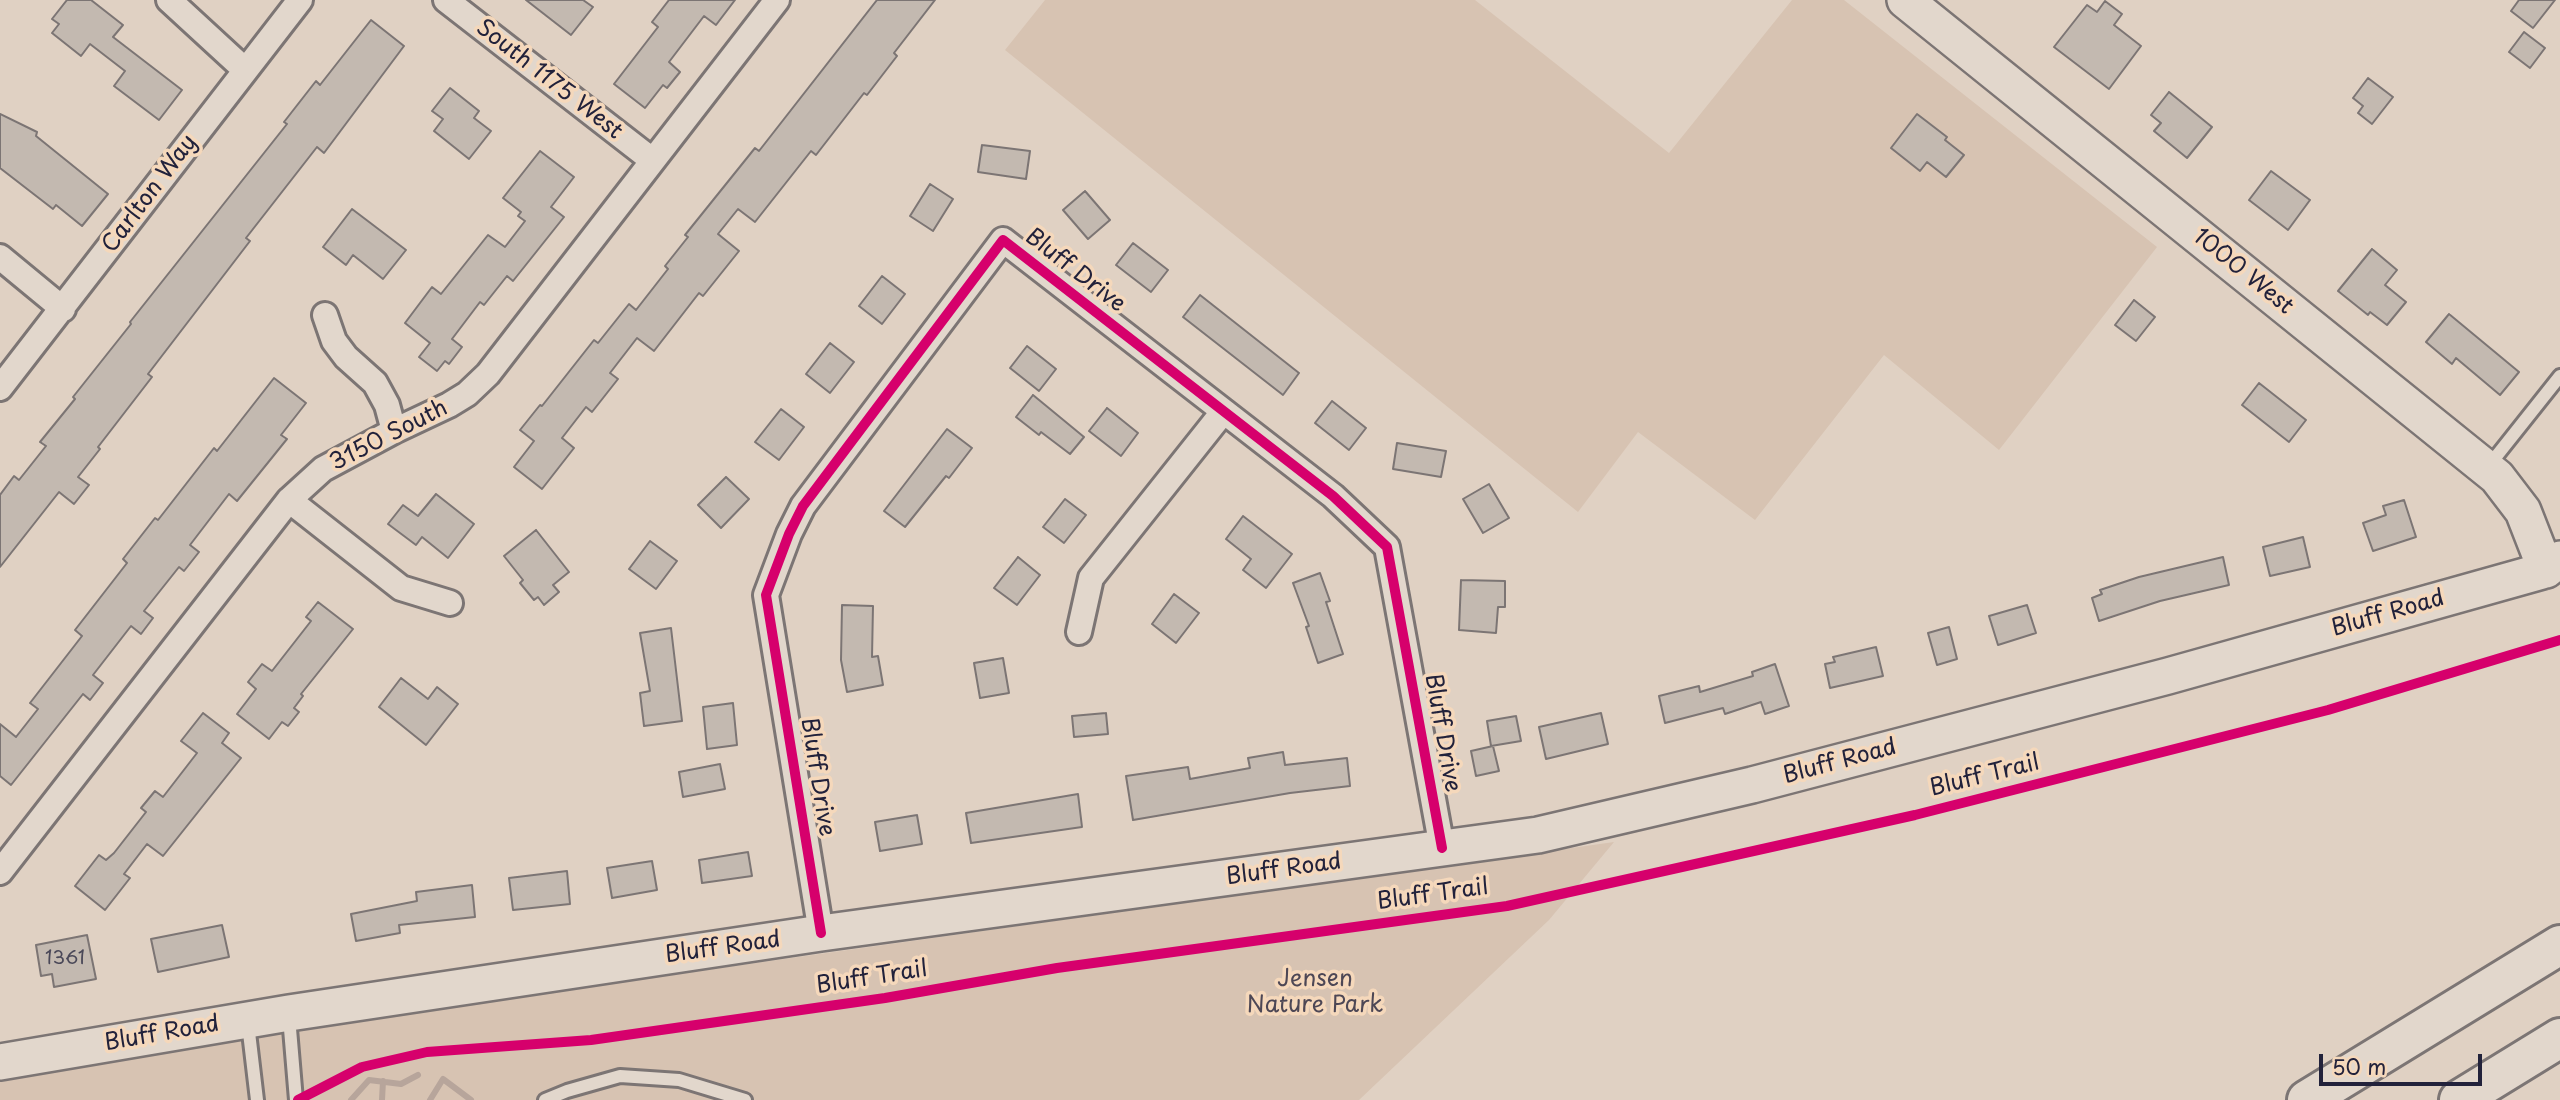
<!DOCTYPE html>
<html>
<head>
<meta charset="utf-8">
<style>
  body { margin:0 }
  #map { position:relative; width:2560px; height:1100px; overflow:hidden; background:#e0d1c3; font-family:"Playpen Sans",sans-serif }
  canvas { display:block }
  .scale { position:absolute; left:2319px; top:1054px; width:163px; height:32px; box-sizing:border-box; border:4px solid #22223b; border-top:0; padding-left:9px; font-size:21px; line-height:24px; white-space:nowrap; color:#22223b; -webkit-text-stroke:5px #f5d8bb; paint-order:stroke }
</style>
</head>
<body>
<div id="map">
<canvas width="2560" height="1100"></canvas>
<div class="scale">50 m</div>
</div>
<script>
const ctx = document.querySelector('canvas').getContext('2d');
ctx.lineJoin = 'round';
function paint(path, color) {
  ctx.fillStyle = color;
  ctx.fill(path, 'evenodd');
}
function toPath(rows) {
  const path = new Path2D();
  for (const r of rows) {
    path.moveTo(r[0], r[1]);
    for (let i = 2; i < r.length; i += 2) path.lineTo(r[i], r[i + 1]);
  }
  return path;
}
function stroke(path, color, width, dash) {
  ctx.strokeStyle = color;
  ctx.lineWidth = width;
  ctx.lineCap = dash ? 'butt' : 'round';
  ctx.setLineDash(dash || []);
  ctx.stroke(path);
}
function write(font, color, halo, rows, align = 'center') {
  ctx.font = font + ' "Playpen Sans",sans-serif';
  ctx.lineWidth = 7;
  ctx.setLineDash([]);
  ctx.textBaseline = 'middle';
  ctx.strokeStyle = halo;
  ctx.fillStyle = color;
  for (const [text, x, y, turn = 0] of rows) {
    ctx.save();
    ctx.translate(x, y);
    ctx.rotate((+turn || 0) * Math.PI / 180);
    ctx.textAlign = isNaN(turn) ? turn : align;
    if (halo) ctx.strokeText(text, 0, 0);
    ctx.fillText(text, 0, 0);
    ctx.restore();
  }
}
const green = toPath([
  [1045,0,1475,0,1669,153,1792,0,1844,0,2157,247,1999,450,1884,355,1755,520,1638,432,1578,512,1005,50],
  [1614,842,1549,920,1359,1100,0,1100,0,1082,316,1025]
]);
const stream = toPath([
  [351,1100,369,1080,401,1084,418,1075],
  [382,1100,383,1081],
  [430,1100,443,1079,471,1100]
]);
const building = toPath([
  [67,0,91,0,123,25,113,37,182,90,159,120,114,86,125,71,90,44,81,56,52,33,59,24,52,19,67,0],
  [526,0,583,0,593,7,571,35,526,0],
  [669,0,735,0,716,25,704,16,669,62,680,72,667,88,663,85,645,108,614,84,658,27,652,22,669,0],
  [877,0,935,0,894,53,897,56,867,95,864,93,816,155,811,151,755,222,738,209,718,234,739,251,703,296,699,293,654,351,637,338,610,373,618,379,592,412,586,407,562,438,574,448,542,489,514,467,534,441,520,430,540,405,542,406,594,340,598,343,629,304,636,310,668,269,665,266,688,237,685,235,755,148,759,151,877,0],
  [2519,0,2555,0,2533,28,2511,11,2519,0],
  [2105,1,2122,14,2114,25,2141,46,2109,89,2054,47,2087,5,2097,12,2105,1],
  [371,20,404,46,324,153,317,147,246,238,250,241,148,374,152,377,98,447,100,449,78,477,89,485,74,504,59,492,0,567,0,495,14,476,19,480,46,446,40,442,75,399,73,397,131,324,130,322,287,124,284,122,316,81,320,85,371,20],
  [2524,32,2545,48,2530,68,2509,52,2524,32],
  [2368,78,2393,97,2372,124,2358,113,2363,106,2353,98,2368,78],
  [450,88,479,111,474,118,491,131,469,159,434,131,443,119,432,111,450,88],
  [2169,92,2212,127,2187,158,2154,131,2161,123,2151,115,2169,92],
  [0,114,37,132,36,136,108,194,82,226,56,205,53,209,0,168,0,114],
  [1917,114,1947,137,1945,140,1964,155,1946,177,1927,162,1920,171,1891,148,1917,114],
  [982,145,1030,151,1026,179,978,172,982,145],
  [540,151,574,177,551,207,564,217,513,281,507,276,484,305,480,302,452,339,462,347,449,364,445,361,437,371,419,357,430,343,405,323,432,287,441,294,488,235,505,247,525,221,518,216,521,212,503,198,540,151],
  [2271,171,2310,200,2288,230,2249,200,2271,171],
  [930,184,953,199,933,231,910,216,930,184],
  [1085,191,1110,220,1088,239,1063,210,1085,191],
  [352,209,406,250,383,279,353,255,346,265,323,247,352,209],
  [1133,243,1168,270,1151,292,1116,265,1133,243],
  [2372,249,2397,270,2385,285,2406,302,2387,325,2370,312,2368,315,2338,291,2372,249],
  [882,276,905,294,882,324,859,306,882,276],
  [1200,295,1299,373,1283,395,1183,317,1200,295],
  [2134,300,2155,317,2136,341,2115,325,2134,300],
  [2449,314,2519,372,2500,395,2456,358,2452,364,2426,342,2449,314],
  [830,343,854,362,830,393,806,374,830,343],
  [1027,346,1056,369,1039,391,1010,368,1027,346],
  [274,378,306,403,281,435,287,439,237,501,229,494,190,545,199,552,184,571,179,567,144,611,153,618,141,634,131,626,93,675,103,683,90,700,83,694,11,785,0,776,0,724,16,737,38,709,30,703,82,636,75,630,127,563,123,559,155,518,158,520,214,448,217,451,274,378],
  [2259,383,2306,420,2289,442,2242,405,2259,383],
  [1033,395,1084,437,1070,454,1041,432,1039,435,1016,417,1033,395],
  [1332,401,1366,428,1349,450,1315,423,1332,401],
  [1107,408,1138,433,1121,456,1089,431,1107,408],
  [781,409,804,427,779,460,755,442,781,409],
  [947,429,972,448,949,478,946,476,905,527,884,511,947,429],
  [1397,443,1446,451,1441,477,1393,469,1397,443],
  [726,477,749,499,721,528,698,505,726,477],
  [1489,484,1509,518,1483,533,1463,499,1489,484],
  [436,494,474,524,448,558,422,537,416,545,388,524,403,505,418,516,436,494],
  [1065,499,1086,515,1064,543,1043,527,1065,499],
  [2404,500,2416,537,2373,551,2363,523,2386,515,2383,506,2404,500],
  [1243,516,1292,554,1266,588,1243,570,1251,559,1226,539,1243,516],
  [536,530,569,572,553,585,559,592,544,605,538,597,534,600,520,583,523,580,504,556,536,530],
  [2303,537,2310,567,2270,576,2263,547,2303,537],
  [650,541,677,561,656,589,629,569,650,541],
  [1018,557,1040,575,1017,605,994,588,1018,557],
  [2223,557,2229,585,2160,601,2099,621,2092,598,2102,594,2100,590,2139,577,2223,557],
  [1320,573,1330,601,1326,602,1343,654,1318,663,1306,627,1309,626,1293,583,1320,573],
  [1461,580,1505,581,1505,607,1498,607,1496,633,1459,630,1461,580],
  [1174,594,1199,613,1176,643,1152,624,1174,594],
  [318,602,353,629,301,694,303,696,294,708,299,712,288,726,282,722,269,739,237,714,256,689,248,682,262,664,272,671,311,621,306,617,318,602],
  [842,605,873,606,872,657,878,656,883,685,847,692,841,660,842,605],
  [2027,605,2036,633,1998,645,1989,616,2027,605],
  [1949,627,1957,659,1937,665,1928,633,1949,627],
  [671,628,682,721,644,726,640,693,650,691,640,633,671,628],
  [1876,647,1883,676,1830,688,1825,664,1835,662,1833,657,1876,647],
  [1003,658,1009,693,980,698,974,663,1003,658],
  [1775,664,1789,706,1765,714,1761,702,1725,714,1723,708,1665,723,1659,696,1699,686,1700,692,1753,676,1752,672,1775,664],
  [401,678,428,699,437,687,458,704,426,745,379,707,401,678],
  [733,703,737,745,707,749,703,707,733,703],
  [203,713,229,733,222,743,241,758,163,856,147,844,124,874,130,878,105,910,75,886,99,855,106,860,114,853,146,812,141,808,155,791,163,797,197,753,181,741,203,713],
  [1106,713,1108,734,1074,737,1072,716,1106,713],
  [1601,713,1608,744,1546,759,1539,727,1601,713],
  [1516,716,1521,741,1491,746,1487,721,1516,716],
  [1493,746,1499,771,1476,776,1471,751,1493,746],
  [1283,752,1285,765,1347,758,1350,786,1290,793,1133,820,1126,776,1188,767,1190,779,1250,768,1248,758,1283,752],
  [720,764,725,789,683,797,679,772,720,764],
  [1078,794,1082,827,971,843,966,813,1078,794],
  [917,815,922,844,880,851,875,822,917,815],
  [748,852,752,876,702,883,699,860,748,852],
  [652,861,657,890,612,898,607,868,652,861],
  [567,871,570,904,513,910,509,878,567,871],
  [472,885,475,917,399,925,400,933,356,941,351,914,417,901,416,892,472,885],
  [222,925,229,957,158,972,151,939,222,925],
  [87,935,96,979,54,987,52,974,41,976,36,945,87,935]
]);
const lane = toPath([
  [2487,468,2560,376],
  [289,1017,296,1100],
  [248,1024,257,1100],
  [545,1100,567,1091,620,1076,679,1080,745,1100]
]);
const street = toPath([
  [169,0,244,69],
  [446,0,652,160],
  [0,257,63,309],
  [325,315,334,341,346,357,375,383,387,405,394,431],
  [0,388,300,0],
  [289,500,401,588,450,603],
  [1079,632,1091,578,1223,412],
  [0,872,289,500,323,469,394,431,449,405,467,394,488,374,777,0],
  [821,933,766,595,789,534,803,506,1003,240,1333,496,1387,547,1442,848]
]);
const secondary = toPath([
  [1905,0,2497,477,2523,511,2546,570],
  [0,1062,289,1013,821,933,1538,835,1752,785,2168,676,2546,570,2560,559]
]);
const highway = toPath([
  [2307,1100,2560,945],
  [2459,1100,2560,1038]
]);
const cycleway = toPath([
  [821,933,766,595,789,534,803,506,1003,240,1333,496,1387,547,1442,848],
  [298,1100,362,1067,427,1052,591,1040,885,998,1057,968,1507,906,1915,815,2328,710,2560,640]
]);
const numberNames = [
  ["1361",65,959]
];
const streetNames = [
  ["South 1175 West",549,80,38],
  ["Carlton Way",150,194,-53],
  ["Bluff Drive",1075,271,38],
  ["1000 West",2243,272,39],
  ["3150 South",389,436,-27],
  ["Bluff Road",2388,614,-16],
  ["Bluff Drive",1442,733,80],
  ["Bluff Road",1840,762,-15],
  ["Bluff Trail",1985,776,-14],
  ["Bluff Drive",817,777,81],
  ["Bluff Road",1284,870,-8],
  ["Bluff Trail",1433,895,-8],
  ["Bluff Road",723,948,-8],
  ["Bluff Trail",872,978,-9],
  ["Bluff Road",162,1034,-10]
];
const parkNames = [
  ["Jensen",1315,980],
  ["Nature Park",1315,1006]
];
paint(green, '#d7c3b2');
stroke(stream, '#b7a59b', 6);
paint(building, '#c3b9b0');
stroke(building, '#7c7574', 2);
stroke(lane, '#7c7574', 18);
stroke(street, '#7c7574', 30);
stroke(secondary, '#7c7574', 40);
stroke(highway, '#7c7574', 44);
stroke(lane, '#e2d7cc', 12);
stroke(street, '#e2d7cc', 24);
stroke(secondary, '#e2d7cc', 35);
stroke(highway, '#e2d7cc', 38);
stroke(cycleway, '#d6006c', 10);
write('19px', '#4a4858', null, numberNames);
write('23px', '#22223b', '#f5d8bb', streetNames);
write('23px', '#4d4755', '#f5d8bb', parkNames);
</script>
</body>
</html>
